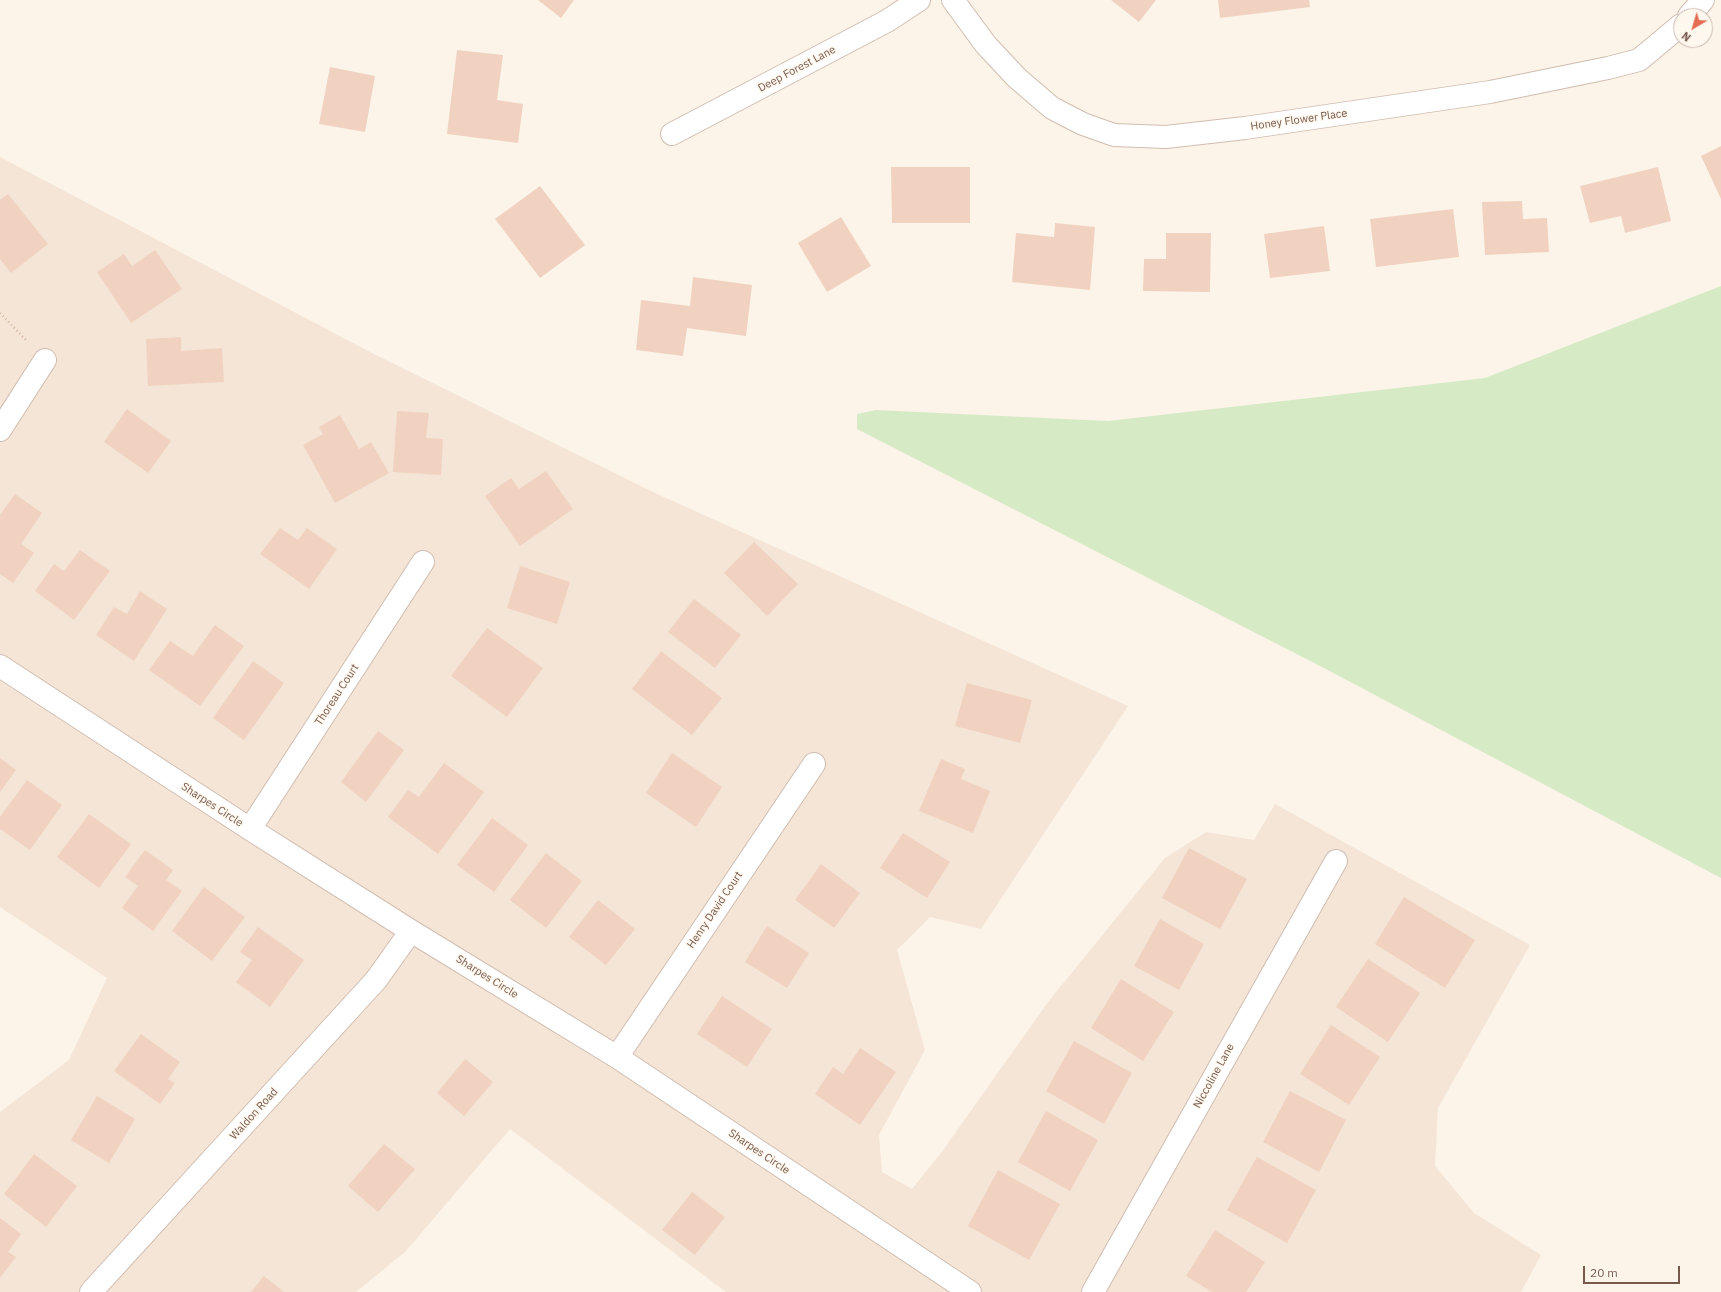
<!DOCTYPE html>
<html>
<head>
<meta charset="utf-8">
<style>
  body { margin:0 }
  #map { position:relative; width:1721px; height:1292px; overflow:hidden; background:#fcf4e8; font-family:"IBM Plex Sans",sans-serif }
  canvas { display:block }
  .north { position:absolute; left:1673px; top:8px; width:40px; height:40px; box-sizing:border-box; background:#fff8ef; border:1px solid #c8b8ae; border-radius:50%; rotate:218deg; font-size:11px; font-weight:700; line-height:16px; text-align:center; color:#76594c }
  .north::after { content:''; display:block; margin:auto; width:14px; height:18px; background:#e36b50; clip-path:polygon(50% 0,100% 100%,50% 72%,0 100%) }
  .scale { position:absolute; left:1583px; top:1266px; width:97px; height:18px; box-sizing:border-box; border:2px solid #76594c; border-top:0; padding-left:5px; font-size:12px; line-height:14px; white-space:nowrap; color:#76594c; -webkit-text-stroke:3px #fff8ef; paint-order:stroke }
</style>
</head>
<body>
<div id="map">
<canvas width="1721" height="1292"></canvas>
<div class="north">N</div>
<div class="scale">20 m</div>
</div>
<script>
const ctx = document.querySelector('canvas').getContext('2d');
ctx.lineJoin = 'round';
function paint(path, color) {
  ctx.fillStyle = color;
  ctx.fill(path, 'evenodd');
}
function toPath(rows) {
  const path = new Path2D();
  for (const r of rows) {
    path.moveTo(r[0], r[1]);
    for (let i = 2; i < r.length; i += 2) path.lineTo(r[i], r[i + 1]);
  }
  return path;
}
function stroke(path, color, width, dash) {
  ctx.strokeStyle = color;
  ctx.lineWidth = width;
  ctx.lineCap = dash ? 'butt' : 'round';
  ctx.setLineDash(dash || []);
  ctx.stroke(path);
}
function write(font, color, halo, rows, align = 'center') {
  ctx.font = font + ' "IBM Plex Sans",sans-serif';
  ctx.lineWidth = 3;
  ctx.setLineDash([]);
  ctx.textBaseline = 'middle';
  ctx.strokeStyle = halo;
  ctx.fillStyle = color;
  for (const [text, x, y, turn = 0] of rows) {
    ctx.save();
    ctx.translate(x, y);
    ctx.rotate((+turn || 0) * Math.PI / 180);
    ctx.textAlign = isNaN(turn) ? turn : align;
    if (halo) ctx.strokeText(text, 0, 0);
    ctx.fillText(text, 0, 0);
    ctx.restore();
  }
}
const residential = toPath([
  [0,157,372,353,655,493,1128,706,981,929,930,917,897,950,925,1050,879,1135,882,1172,912,1189,941,1153,1048,1002,1165,858,1206,832,1254,840,1275,804,1530,945,1438,1108,1435,1166,1474,1213,1541,1255,1521,1292,726,1292,510,1129,406,1251,356,1292,0,1292,0,1112,69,1060,107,978,0,907]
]);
const green = toPath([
  [1721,286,1721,878,1322,667,857,429,857,414,876,410,1108,421,1485,378]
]);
const building = toPath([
  [538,0,574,0,561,18],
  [1111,0,1156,0,1139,22],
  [1218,0,1309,0,1310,7,1220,18],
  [457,50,503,55,497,100,523,104,518,143,447,134],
  [330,67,375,76,365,132,319,124],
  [1721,146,1721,199,1701,156],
  [891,167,970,167,970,223,892,223],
  [1658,167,1671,221,1625,233,1621,216,1590,223,1580,186],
  [540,186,585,245,540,278,495,219],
  [8,194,48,244,11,273,0,259,0,200],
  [1522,201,1523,219,1547,218,1549,252,1485,255,1482,202],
  [1453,209,1459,257,1376,267,1370,219],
  [841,217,871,266,827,292,798,243],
  [1055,223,1095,227,1090,290,1012,282,1016,233,1054,237],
  [1324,226,1330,271,1270,278,1264,234],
  [1166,233,1211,233,1210,292,1143,291,1144,259,1166,259],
  [155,250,182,289,131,323,97,272,124,254,132,266],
  [693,277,752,285,746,336,687,328,683,356,636,350,641,300,690,306],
  [181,337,181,351,222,348,224,382,148,386,146,339],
  [127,409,171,441,148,473,104,442],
  [397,411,429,413,426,438,443,439,441,475,393,472],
  [340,415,359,449,371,442,389,473,335,503,303,445,323,434,319,427],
  [546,471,573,509,520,546,485,496,511,478,519,489],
  [15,494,42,513,21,544,34,553,13,583,0,574,0,515],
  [280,528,298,540,307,528,337,549,309,589,260,554],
  [754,542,798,584,767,616,724,573],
  [80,550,110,571,74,620,35,591,54,564,64,571],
  [520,566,570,582,557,624,507,608],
  [140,591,167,609,134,661,96,635,114,607,127,614],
  [694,599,741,635,715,668,668,632],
  [215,625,244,646,200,706,149,670,170,641,193,656],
  [487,628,543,668,507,717,451,676],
  [661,651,722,698,692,735,632,689],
  [253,661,284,683,244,740,213,718],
  [967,683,1032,700,1020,743,955,726],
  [378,731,404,750,366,802,341,782],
  [672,753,722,787,696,827,646,793],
  [0,758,16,770,0,792],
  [941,759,965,769,961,779,990,791,973,833,919,811],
  [444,763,484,792,438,854,388,817,408,790,419,797],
  [27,780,62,805,30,850,0,829,0,817],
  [89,814,131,844,99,888,57,857],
  [492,818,528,845,494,892,457,865],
  [903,833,950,862,927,898,880,868],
  [1189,848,1247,879,1220,929,1162,898],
  [145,850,173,870,166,880,182,891,153,931,122,908,138,886,125,877],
  [546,853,582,881,546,928,510,900],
  [821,864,860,893,834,928,795,900],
  [204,887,245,917,212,961,172,931],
  [1404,897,1475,940,1445,988,1375,944],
  [598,900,635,929,606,965,569,937],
  [1160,919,1204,944,1179,990,1134,966],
  [767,926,809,953,787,988,745,962],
  [258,927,304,960,270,1007,236,982,252,960,240,952],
  [1368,959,1420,993,1388,1042,1336,1007],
  [1121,979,1174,1012,1143,1061,1091,1028],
  [722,996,772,1029,747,1067,697,1034],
  [1331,1025,1380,1057,1349,1105,1300,1074],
  [141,1034,180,1062,168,1079,175,1083,160,1104,114,1071],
  [1074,1041,1132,1073,1104,1124,1046,1091],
  [860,1048,896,1072,860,1125,815,1094,833,1067,843,1074],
  [465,1059,493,1082,464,1116,437,1093],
  [1290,1091,1346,1120,1319,1172,1263,1142],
  [97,1096,135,1119,109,1163,71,1140],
  [1046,1111,1098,1140,1070,1191,1018,1162],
  [384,1144,415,1169,378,1212,348,1186],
  [34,1154,77,1186,46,1227,4,1194],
  [1257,1157,1316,1190,1287,1243,1227,1210],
  [998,1170,1060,1204,1029,1260,968,1226],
  [692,1192,725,1217,695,1255,662,1230],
  [0,1218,21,1234,8,1252,16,1257,0,1278],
  [1215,1230,1265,1262,1246,1292,1212,1292,1186,1276],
  [264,1276,284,1292,251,1292]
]);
const path = toPath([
  [0,313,26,340]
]);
const minor = toPath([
  [953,0,986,45,1017,78,1052,108,1083,124,1114,135,1166,137,1245,128,1490,92,1608,68,1639,60,1681,25],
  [1689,16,1703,0],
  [672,134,887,21,919,0],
  [0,430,45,360],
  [0,666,250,829,411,931,617,1057,970,1292],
  [250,829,423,562],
  [617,1057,814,764],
  [91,1292,376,980,411,931],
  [1093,1292,1336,861]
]);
const streetNames = [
  ["Deep Forest Lane",797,69,-28],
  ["Honey Flower Place",1299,120,-8],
  ["Thoreau Court",337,695,-57],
  ["Sharpes Circle",212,805,33],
  ["Henry David Court",715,910,-56],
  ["Sharpes Circle",487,977,32],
  ["Niccoline Lane",1214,1076,-61],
  ["Waldon Road",254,1114,-48],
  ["Sharpes Circle",759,1152,34]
];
paint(residential, '#f4e5d7');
paint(green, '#d6eac6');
paint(building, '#f1d2c0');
stroke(minor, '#d0bdb0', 24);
stroke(path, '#d7b5a3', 2.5, [1, 3]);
stroke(minor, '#fff', 22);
write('11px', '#76594c', '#fff8ef', streetNames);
</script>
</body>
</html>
